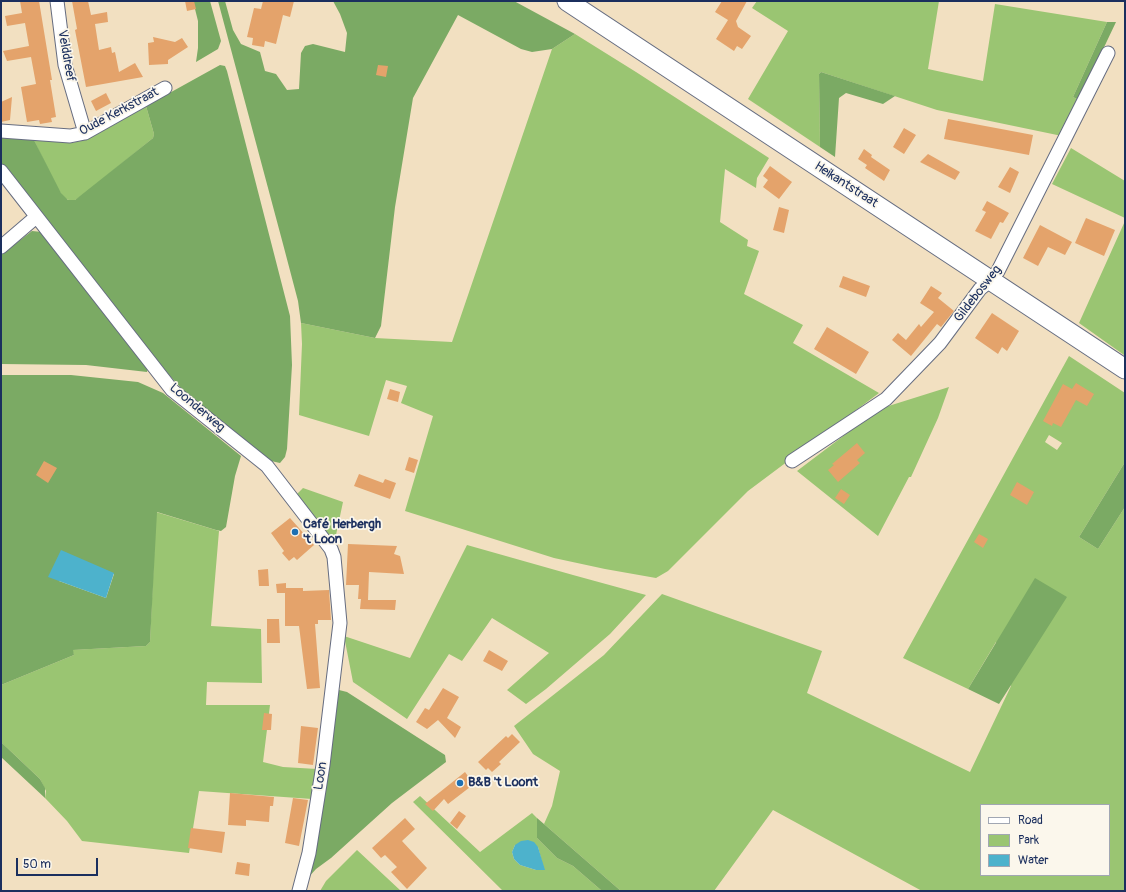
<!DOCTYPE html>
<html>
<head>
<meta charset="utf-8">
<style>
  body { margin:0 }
  #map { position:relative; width:1126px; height:892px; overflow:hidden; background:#f2e0c1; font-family:Pangolin,sans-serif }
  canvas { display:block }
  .frame { position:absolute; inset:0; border:2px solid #1b2f5e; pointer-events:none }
  .legend { position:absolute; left:980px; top:804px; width:130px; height:72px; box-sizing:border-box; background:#fbf7ec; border:1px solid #a1a7b3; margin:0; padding:5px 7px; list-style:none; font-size:12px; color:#1b2f5e }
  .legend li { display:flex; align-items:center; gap:8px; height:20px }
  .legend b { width:20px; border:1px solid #a1a7b3 }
  .scale { position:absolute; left:16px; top:858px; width:82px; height:18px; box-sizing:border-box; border:2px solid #1b2f5e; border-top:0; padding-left:5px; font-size:12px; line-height:14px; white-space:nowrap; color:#1b2f5e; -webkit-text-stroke:3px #fbf7ec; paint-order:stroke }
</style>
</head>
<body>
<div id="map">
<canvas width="1126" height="892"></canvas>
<div class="frame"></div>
<ul class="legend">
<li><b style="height:5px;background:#fff"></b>Road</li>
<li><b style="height:11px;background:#9ac572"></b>Park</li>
<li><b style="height:11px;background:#4db2cc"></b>Water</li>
</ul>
<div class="scale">50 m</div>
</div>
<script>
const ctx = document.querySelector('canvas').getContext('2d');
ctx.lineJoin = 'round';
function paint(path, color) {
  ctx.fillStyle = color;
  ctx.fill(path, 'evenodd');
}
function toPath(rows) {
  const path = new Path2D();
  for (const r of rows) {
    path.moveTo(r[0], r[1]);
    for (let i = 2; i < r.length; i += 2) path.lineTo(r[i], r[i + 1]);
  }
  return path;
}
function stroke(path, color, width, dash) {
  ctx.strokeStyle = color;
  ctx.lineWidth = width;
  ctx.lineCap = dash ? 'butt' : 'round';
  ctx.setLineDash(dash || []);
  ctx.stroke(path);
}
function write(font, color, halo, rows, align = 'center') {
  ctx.font = font + ' Pangolin,sans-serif';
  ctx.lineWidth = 3.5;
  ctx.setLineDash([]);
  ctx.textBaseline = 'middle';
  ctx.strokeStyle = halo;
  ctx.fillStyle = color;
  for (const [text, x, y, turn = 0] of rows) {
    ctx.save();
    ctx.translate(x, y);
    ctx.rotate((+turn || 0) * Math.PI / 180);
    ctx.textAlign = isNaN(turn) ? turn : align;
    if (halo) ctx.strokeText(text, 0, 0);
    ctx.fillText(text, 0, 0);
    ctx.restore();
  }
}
const green = toPath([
  [757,1,939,1,928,69,983,81,995,4,1107,22,1073,97,1079,100,1062,136,937,110,821,72,819,74,820,147,748,99,788,31,752,8],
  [575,34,636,72,769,158,757,178,756,188,725,169,720,222,748,240,747,246,759,251,744,294,803,325,793,343,879,393,748,491,668,571,656,578,605,569,554,558,405,511,433,416,401,403,407,386,386,380,369,436,299,415,302,344,301,323,375,338,452,342,552,49],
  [146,106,154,134,153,138,83,195,75,200,71,201,64,198,56,186,33,138,71,143,81,141],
  [1071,148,1125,181,1125,218,1052,184],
  [1125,221,1125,350,1124,355,1079,323],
  [1069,356,1125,393,1125,462,1079,537,1098,549,1125,507,1125,891,922,891,773,810,714,891,621,891,544,824,552,806,560,771,533,754,514,726,604,655,662,594,822,651,807,693,970,772,1011,686,996,642,968,689,903,658],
  [1049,435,1062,443,1057,450,1045,442],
  [981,805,1109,805,1109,875,981,875],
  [949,387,938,418,911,477,909,477,878,536,797,471,879,409],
  [303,488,343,502,333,549,296,495],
  [156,512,219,531,211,626,261,629,262,683,207,682,206,705,270,705,263,762,283,767,317,769,312,799,199,791,189,853,82,841,67,821,45,798,46,791,40,779,1,742,1,685,74,655,72,650,146,646,150,642],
  [467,545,573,575,646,595,610,634,546,689,526,704,507,690,549,653,492,618,462,661,449,654,407,719,353,682,344,636,410,658],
  [420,796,480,852,532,813,537,818,537,838,557,858,573,866,602,891,503,891,413,802],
  [515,845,538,847,544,870,536,870,520,865,514,859,512,852],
  [357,850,401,891,320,891,326,881]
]);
const forest = toPath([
  [193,1,210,1,221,41,218,49,196,62,198,48,198,21],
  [218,1,225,1,233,30,241,44,260,52,265,71,276,74,287,90,299,89,301,53,305,46,313,44,345,52,347,33,340,14,333,1,514,1,575,34,552,49,532,52,521,49,458,15,413,98,395,207,381,326,375,338,301,323,298,301,283,244],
  [1107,22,1116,22,1079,100,1073,97],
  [220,65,225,66,227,71,290,316,292,365,287,449,285,457,280,463,271,461,192,400,169,375,1,166,1,136,33,138,61,193,68,200,75,200,153,138,154,134,146,106],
  [821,72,895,96,883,104,846,93,839,98,835,157,820,147,819,74],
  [32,231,42,232,148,368,147,372,86,365,1,364,1,255],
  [1,375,71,375,138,382,163,393,241,456,235,476,226,527,221,531,216,530,157,512,150,642,146,646,73,650,74,655,1,685],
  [114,574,106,598,59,581],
  [1125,462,1125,507,1098,549,1079,537],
  [1035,578,1067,597,999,704,968,689],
  [339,690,347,692,445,755,446,762,392,803,331,858,316,869,307,879],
  [1,742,40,779,45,788,45,798,1,757],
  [537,818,544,824,621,891,602,891,573,866,557,858,537,838]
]);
const water = toPath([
  [61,550,114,573,106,598,48,577],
  [528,840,534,842,538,847,545,870,536,870,520,865,514,859,512,852,515,845,521,841]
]);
const building = toPath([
  [20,1,39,1,52,80,50,80,56,117,51,118,52,122,40,124,39,120,27,122,21,87,36,84,31,57,7,61,3,51,29,46,25,23,7,26,5,16,22,13],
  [72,1,88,1,91,15,107,12,108,22,95,24,99,50,111,47,112,53,115,52,119,72,135,63,143,77,86,87,75,30,77,29],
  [185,1,194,1,196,9,187,11],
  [263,1,294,1,290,17,283,15,276,44,265,41,264,47,252,45,253,38,247,37,254,8,261,9],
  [722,1,747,1,736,21,738,27,751,36,742,49,737,46,734,51,716,39,728,20,715,12],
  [153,37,175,42,182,38,188,47,168,60,168,64,149,65,148,43,154,42],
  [378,65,388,66,386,77,376,75],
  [106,93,111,103,96,111,91,101],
  [12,97,10,120,1,122,1,102],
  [948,119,1033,135,1029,155,944,139],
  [904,128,916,135,904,154,893,147],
  [864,149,872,155,871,157,890,170,884,181,865,168,867,165,858,159],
  [928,154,960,172,955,180,920,162],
  [770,166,792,182,779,199,763,187,768,180,763,176],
  [1010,167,1019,172,1010,193,998,187],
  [987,201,1009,213,1003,223,1000,222,991,239,975,231,986,212,982,210],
  [779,207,789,210,784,233,773,230],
  [1086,218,1115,230,1104,256,1075,243],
  [1040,225,1072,242,1065,255,1048,247,1038,266,1023,258],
  [843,276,870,286,866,297,839,287],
  [931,286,942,293,938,298,954,311,941,327,937,324,911,356,892,340,898,333,906,340,919,324,921,327,934,312,920,303],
  [992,313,1019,331,1007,351,1002,347,998,354,975,338],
  [827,327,869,352,856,374,814,349],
  [1076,383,1094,394,1087,406,1076,400,1061,427,1053,423,1052,426,1043,421,1063,384,1072,389],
  [390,389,400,392,398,402,387,399],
  [857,443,865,453,857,460,860,463,838,482,828,470,834,465,832,464],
  [409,457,418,460,414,473,405,470],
  [44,461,57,468,48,483,36,475],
  [359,474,383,483,385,479,396,483,390,499,354,486],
  [1017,482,1034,492,1027,505,1010,495],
  [841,489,850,495,844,504,835,498],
  [290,518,314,545,297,560,294,557,289,561,282,553,284,551,271,533],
  [979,534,988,539,983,548,974,542],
  [348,544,397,546,394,554,400,556,404,574,369,572,368,600,396,600,395,610,360,609,361,599,358,599,359,585,346,585],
  [268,569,269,586,259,586,258,570],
  [286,583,286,588,303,588,303,591,329,590,331,620,318,620,318,624,315,624,320,688,307,689,299,626,285,626,285,593,277,593,276,584],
  [267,619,279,619,280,643,267,643],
  [489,650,508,661,502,671,483,661],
  [443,688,459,697,447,718,461,727,455,738,438,720,427,729,416,722,425,708,429,710],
  [264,713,272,714,271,730,262,730],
  [301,726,318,728,313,765,298,763],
  [512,734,520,742,499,762,501,764,492,772,488,768,486,770,478,762,506,736,508,738],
  [465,772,474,784,448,804,444,799,433,811,425,804],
  [230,793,274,797,273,806,270,806,269,822,246,820,246,826,228,825],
  [293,798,308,800,299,846,285,843],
  [459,811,466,816,457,829,450,823],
  [405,818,415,829,402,841,427,868,407,889,391,872,397,867,385,855,381,858,372,848],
  [191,828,225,832,222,853,188,848],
  [237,862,250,864,249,876,235,874]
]);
const street = toPath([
  [57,1,65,65,85,133],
  [1,131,70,136,85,133,165,88],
  [1,171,172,390,267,466,331,549,334,557,340,623,323,765,309,853,299,891],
  [1,247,36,217],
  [792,461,886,399,940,343,980,289,991,280,998,271,1108,53]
]);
const secondary = toPath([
  [567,1,1125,369]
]);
const markers = [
  [295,532,4,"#1f6fb2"],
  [460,783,4,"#1f6fb2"]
];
const streetNames = [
  ["Velddreef",66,56,80],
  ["Oude Kerkstraat",119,112,-28],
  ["Heikantstraat",846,185,33],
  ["Gildebosweg",978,294,-52],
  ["Loonderweg",197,408,40],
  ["Loon",321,776,-81]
];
const poiNames = [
  ["Café Herbergh",303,525],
  ["'t Loon",303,540],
  ["B&B 't Loont",468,783]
];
paint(green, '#9ac572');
paint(forest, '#7baa64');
paint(water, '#4db2cc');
paint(building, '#e4a36b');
stroke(street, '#666d81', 15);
stroke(secondary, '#666d81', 21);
stroke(street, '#fff', 13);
stroke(secondary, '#fff', 19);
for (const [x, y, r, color] of markers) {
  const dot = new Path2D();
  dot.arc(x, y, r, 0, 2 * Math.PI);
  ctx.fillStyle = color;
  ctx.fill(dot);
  stroke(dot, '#fbf7ec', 1.5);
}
write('13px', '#1b2f5e', '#fbf7ec', streetNames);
write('bold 13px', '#1b2f5e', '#fbf7ec', poiNames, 'left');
</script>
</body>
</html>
